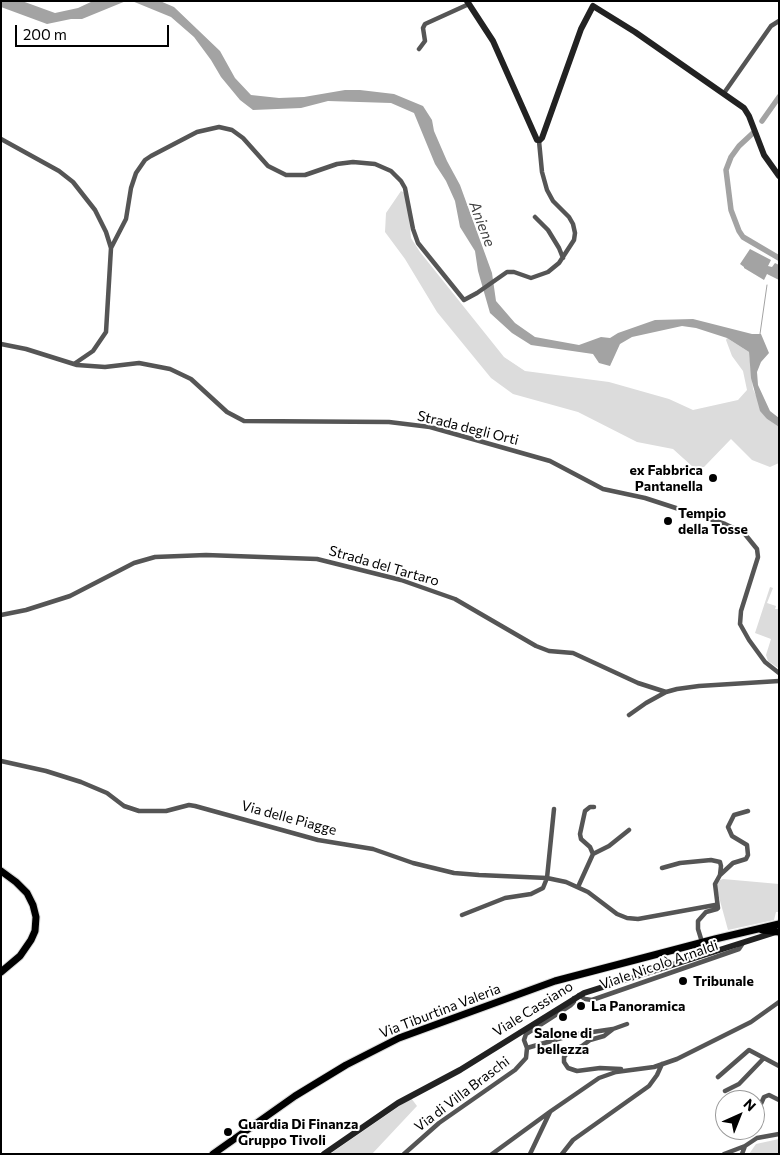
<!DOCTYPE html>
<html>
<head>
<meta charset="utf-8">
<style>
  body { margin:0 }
  #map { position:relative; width:780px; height:1155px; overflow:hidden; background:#fff; font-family:Commissioner,sans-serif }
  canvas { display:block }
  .frame { position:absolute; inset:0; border:2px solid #000; pointer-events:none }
  .north { position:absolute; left:715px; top:1090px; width:50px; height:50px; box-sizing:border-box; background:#fff; border:1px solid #999; border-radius:50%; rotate:44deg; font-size:14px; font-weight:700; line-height:20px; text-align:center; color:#000 }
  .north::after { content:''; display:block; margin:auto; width:18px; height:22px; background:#000; clip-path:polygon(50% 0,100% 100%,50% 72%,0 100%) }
  .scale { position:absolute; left:15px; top:25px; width:154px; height:22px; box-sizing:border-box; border:2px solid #000; border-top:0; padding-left:6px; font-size:15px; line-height:18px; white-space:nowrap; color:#000; -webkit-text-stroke:4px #fff; paint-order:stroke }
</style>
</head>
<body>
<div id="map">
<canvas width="780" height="1155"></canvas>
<div class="frame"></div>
<div class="north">N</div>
<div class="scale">200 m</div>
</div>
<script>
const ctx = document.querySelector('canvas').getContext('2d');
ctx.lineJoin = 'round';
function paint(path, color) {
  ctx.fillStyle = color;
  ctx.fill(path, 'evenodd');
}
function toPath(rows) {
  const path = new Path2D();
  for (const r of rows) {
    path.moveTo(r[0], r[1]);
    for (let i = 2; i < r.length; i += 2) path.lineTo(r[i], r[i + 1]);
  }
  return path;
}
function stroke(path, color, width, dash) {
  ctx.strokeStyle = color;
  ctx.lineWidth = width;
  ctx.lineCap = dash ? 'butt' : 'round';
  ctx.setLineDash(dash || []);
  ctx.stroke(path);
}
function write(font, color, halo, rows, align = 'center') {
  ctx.font = font + ' Commissioner,sans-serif';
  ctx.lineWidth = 4;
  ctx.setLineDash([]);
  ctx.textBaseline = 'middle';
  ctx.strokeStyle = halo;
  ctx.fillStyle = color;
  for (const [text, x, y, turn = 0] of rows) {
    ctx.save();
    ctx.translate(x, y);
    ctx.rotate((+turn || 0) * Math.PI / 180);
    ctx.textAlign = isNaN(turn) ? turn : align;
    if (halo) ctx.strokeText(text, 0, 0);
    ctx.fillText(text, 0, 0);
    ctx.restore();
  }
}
const green = toPath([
  [401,191,407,194,411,238,420,252,504,357,525,371,609,382,669,399,693,410,738,400,747,390,743,371,732,356,726,340,727,338,749,352,753,389,767,419,779,427,779,463,770,467,752,460,731,439,704,467,693,467,673,449,637,442,578,412,513,394,491,378,437,312,405,259,385,232,386,213],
  [770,587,773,588,767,603,776,606,775,609,779,609,778,668,768,661,766,655,771,639,755,633],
  [723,879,779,884,779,912,776,912,774,920,728,930,716,886,720,880],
  [411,1098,417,1106,372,1154,330,1154],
  [779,1139,779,1154,749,1154,756,1144]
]);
const water = toPath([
  [1,1,22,1,55,13,78,8,93,1,126,1,82,19,71,19,47,24,1,7],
  [132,1,160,1,174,7,220,51,235,78,251,95,279,98,304,97,345,90,360,90,394,94,423,106,432,120,434,131,447,161,460,185,492,273,496,301,515,323,535,337,579,345,601,337,610,338,618,333,655,320,693,319,752,334,761,334,769,353,761,362,757,372,758,385,770,411,779,418,779,427,767,419,760,411,751,378,749,352,727,338,696,328,682,326,632,337,620,344,610,366,599,363,593,354,531,345,512,333,490,313,478,271,475,251,460,227,455,201,446,181,435,164,414,113,391,103,328,101,301,108,253,110,240,100,221,77,211,60,194,37,171,17],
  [750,249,771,260,768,266,772,267,775,263,779,265,779,280,767,274,764,280,744,268,744,267,740,264]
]);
const stream = toPath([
  [760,334,767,285]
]);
const canal = toPath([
  [762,121,779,97],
  [753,133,739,146,731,157,726,170,731,210,739,231,743,237,779,258]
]);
const street = toPath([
  [419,49,425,41,423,28,425,24,469,4],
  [724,93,771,26,779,21],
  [1,139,59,171,73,182,95,210,106,232,111,248],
  [535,217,548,230,559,248,563,258],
  [1,344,26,349,77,365,105,367,139,363,170,369,191,379,227,412,244,421,389,422,430,427,550,461,603,489,645,498,725,524,744,533,757,549,758,557,741,611,740,624,749,640,765,662,779,673],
  [74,364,93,351,106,332,111,248,126,219,131,188,136,173,145,160,151,156,197,132,219,127,232,130,243,138,268,166,286,175,305,175,337,164,353,162,375,164,391,171,401,181,405,188,413,229,418,243,464,300,477,293,507,272,514,272,531,278,548,272,559,263,574,240,575,233,573,224,569,217,553,201,547,190,542,172,539,141],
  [1,615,26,610,70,596,134,563,155,557,206,555,317,559,401,580,455,599,536,646,549,651,573,653,638,683,666,692,677,689,699,686,779,681],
  [629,715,646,703,666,692],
  [1,761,46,771,81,782,107,793,124,806,139,811,166,811,189,805,195,806,318,840,373,849,413,863,454,873,479,875,547,878,566,882,588,892,617,914,627,918,638,919,715,905,717,909,706,912,698,921,698,929,702,942],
  [593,854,590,847,581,839,580,834,585,811,590,807,594,807],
  [593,854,609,846,629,830],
  [662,868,680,863,711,860,720,862,721,866,720,875,715,884,718,908],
  [720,875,733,863,746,859,748,855,747,845,732,836,728,827,734,815,748,811],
  [578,887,593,854],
  [462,915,505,898,531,894,543,888,547,878,554,809],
  [579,995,585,999,592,1000,739,949,743,943],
  [574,998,574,1002,571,1005,526,1034,524,1040,527,1048,572,1035,613,1029,604,1036,590,1040,582,1046,568,1052,564,1057,564,1062,568,1068,577,1071,600,1068,621,1069],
  [613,1029,627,1024],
  [718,1077,749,1050,764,1058],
  [725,1091,739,1084,764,1058,779,1066],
  [755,1117,764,1097,769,1095,779,1100],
  [404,1154,439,1123,515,1070,526,1058,527,1048],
  [492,1154,551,1111,599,1078,616,1072,654,1067,677,1059,751,1022,779,1002],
  [530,1154,550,1112],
  [562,1154,573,1140,649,1086,657,1075,662,1064],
  [724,1154,745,1146,757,1138,779,1134],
  [742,1154,745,1146]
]);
const secondary = toPath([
  [467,1,493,41,537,140,540,140,542,138,581,29,593,6,635,32,744,108,749,116,764,155,779,176],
  [324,1154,398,1103,460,1070,584,993,776,932]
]);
const primary = toPath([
  [1,871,16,882,27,893,33,905,36,917,35,931,31,940,20,956,1,972],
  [762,930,779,932],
  [213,1154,295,1096,346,1065,399,1038,555,981,715,939,779,924]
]);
const markers = [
  [713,478,5,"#000"],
  [668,521,5,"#000"],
  [683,981,5,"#000"],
  [581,1006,5,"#000"],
  [563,1017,5,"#000"],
  [228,1132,5,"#000"]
];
const streetNames = [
  ["Strada degli Orti",468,428,14],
  ["Strada del Tartaro",384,566,16],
  ["Via delle Piagge",289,818,15],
  ["Viale Nicolò Arnaldi",659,965,-19],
  ["Viale Cassiano",533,1009,-32],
  ["Via Tiburtina Valeria",440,1011,-21],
  ["Via di Villa Braschi",462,1094,-37]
];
const poiNames = [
  ["ex Fabbrica",703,470,"right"],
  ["Pantanella",703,486,"right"],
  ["Tempio",678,513],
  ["della Tosse",678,529],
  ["Tribunale",693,981],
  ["La Panoramica",591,1006],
  ["Salone di",563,1033,"center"],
  ["bellezza",563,1049,"center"],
  ["Guardia Di Finanza",238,1124],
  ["Gruppo Tivoli",238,1140]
];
const waterNames = [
  ["Aniene",482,224,69]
];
paint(green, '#dcdcdc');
paint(water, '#a3a3a3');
stroke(stream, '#a3a3a3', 1);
stroke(canal, '#a3a3a3', 5.5);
stroke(primary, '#dbdbdb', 9);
stroke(street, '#555', 4.5);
stroke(secondary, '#222', 6);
stroke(primary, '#000', 7);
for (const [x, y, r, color] of markers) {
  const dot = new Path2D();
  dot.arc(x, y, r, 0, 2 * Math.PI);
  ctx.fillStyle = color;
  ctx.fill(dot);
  stroke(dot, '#fff', 2);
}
write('14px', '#000', '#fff', streetNames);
write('bold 14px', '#000', '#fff', poiNames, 'left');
write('italic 15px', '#444', '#fff', waterNames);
</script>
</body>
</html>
